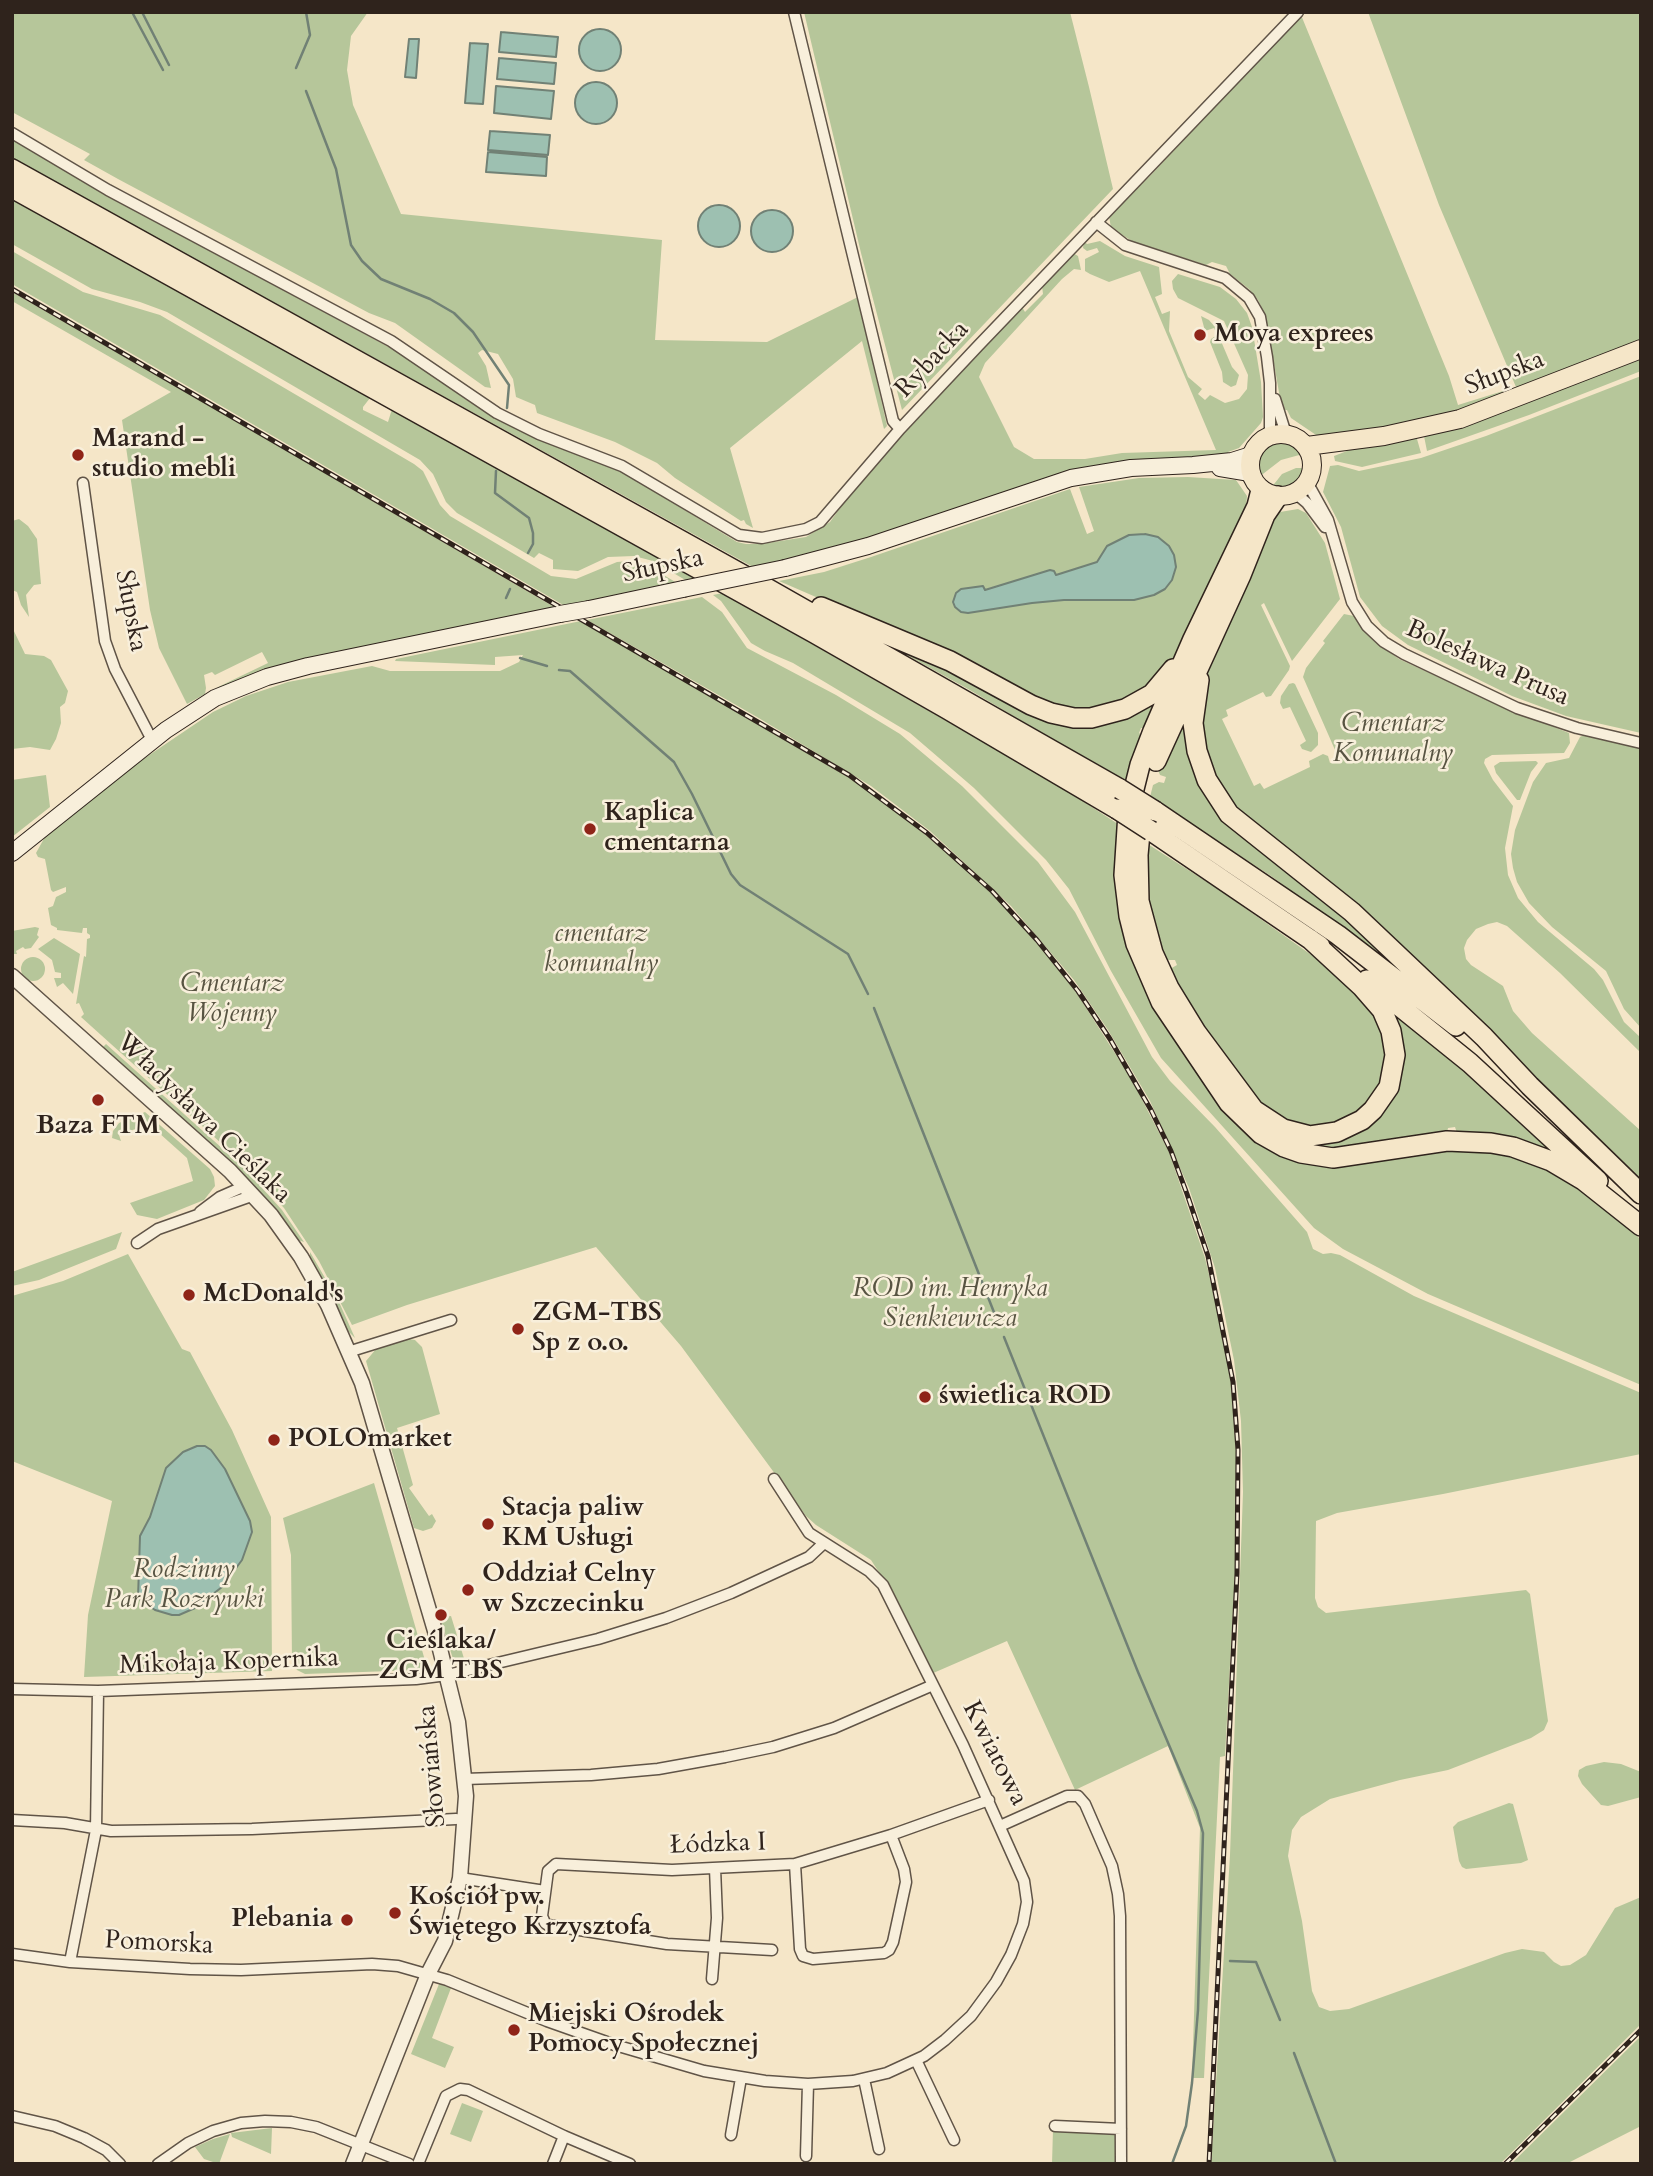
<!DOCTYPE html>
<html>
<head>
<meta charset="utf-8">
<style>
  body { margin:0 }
  #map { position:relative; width:1653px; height:2176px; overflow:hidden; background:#f5e6c8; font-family:Cardo,serif }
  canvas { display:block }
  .frame { position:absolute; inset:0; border:14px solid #2f231c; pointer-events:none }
</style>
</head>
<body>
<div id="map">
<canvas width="1653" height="2176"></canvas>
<div class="frame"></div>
</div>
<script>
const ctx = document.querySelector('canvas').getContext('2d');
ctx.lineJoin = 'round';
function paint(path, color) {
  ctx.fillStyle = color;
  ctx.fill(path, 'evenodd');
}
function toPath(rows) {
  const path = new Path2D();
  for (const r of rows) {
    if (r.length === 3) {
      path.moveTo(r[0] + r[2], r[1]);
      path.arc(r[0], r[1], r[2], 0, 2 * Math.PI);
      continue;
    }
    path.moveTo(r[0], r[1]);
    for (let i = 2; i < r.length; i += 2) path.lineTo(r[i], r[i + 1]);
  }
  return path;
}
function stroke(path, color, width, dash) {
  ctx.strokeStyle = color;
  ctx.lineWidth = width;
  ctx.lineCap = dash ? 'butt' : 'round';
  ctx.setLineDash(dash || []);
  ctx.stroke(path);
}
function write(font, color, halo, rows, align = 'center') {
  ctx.font = font + ' Cardo,serif';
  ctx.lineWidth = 5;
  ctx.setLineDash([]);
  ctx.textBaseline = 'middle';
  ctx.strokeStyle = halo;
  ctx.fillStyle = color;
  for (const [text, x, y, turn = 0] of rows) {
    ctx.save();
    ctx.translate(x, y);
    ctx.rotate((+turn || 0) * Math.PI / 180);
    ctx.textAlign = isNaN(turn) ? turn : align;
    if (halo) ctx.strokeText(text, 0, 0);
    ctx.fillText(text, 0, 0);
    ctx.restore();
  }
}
const green = toPath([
  [12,12,368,12,351,36,347,70,353,105,401,214,662,240,655,340,767,342,858,297,887,426,884,429,862,341,730,448,753,528,746,524,744,520,741,521,675,478,657,463,615,442,537,413,535,405,516,397,513,379,498,354,482,350,478,353,486,366,491,388,485,387,395,323,369,313,118,179,84,160,90,154,12,112],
  [804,12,1070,12,1089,87,1113,189,902,410,861,253],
  [1368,12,1641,12,1641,343,1443,419,1319,437,1291,418,1287,410,1282,410,1266,317,1258,300,1249,289,1230,274,1226,266,1212,262,1206,265,1132,241,1111,228,1109,216,1150,176,1301,15,1449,376,1458,405,1516,387,1439,205],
  [12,139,134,210,396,351,480,409,537,439,619,470,737,542,746,544,761,544,806,537,830,522,857,484,1022,307,1025,312,1043,294,1042,286,1073,253,1078,256,1081,270,1074,269,1062,279,985,363,979,377,1014,447,1034,459,1085,459,1122,453,1216,450,1140,271,1109,282,1090,274,1085,271,1085,259,1099,252,1097,248,1087,251,1083,248,1084,241,1087,244,1100,241,1125,256,1159,267,1162,294,1155,297,1162,314,1170,311,1169,331,1188,377,1202,389,1198,394,1205,400,1210,395,1225,403,1239,399,1247,389,1248,375,1224,321,1178,298,1173,289,1172,281,1178,274,1220,287,1236,299,1247,313,1252,327,1261,382,1263,417,1261,423,1239,448,1228,452,1228,457,1148,461,865,542,753,567,12,158],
  [12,199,370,398,363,407,363,410,388,422,392,409,696,579,687,581,653,561,634,556,608,557,578,571,553,569,553,560,539,553,534,558,457,513,446,502,433,474,420,460,167,312,140,302,92,289,12,244],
  [12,251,83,292,160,315,414,464,423,471,440,505,450,516,551,576,576,579,617,562,630,561,647,565,677,583,565,606,12,284],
  [12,292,210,406,556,608,216,688,268,663,262,652,215,675,212,672,204,675,206,688,205,694,187,704,159,648,150,610,122,420,171,392,12,301],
  [1201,316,1209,320,1215,327,1232,367,1239,375,1236,385,1231,387,1223,382,1222,372,1210,342,1211,339,1217,335,1214,328,1205,331],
  [1641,354,1641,371,1529,415,1427,451,1424,436,1427,433],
  [1641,376,1641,733,1566,716,1512,696,1408,645,1382,626,1360,597,1341,527,1323,492,1330,466,1338,465,1359,471,1421,458,1486,436],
  [1414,436,1417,439,1421,453,1362,467,1335,461,1334,456,1360,446],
  [1286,440,1299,446,1303,454,1281,460,1259,477,1256,463,1261,449,1274,441],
  [1296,468,1306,468,1303,477,1296,485,1285,489,1271,488,1282,474],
  [1188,477,1236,480,1247,496,1246,508,1182,646,1166,672,1119,706,1063,711,945,653,779,581,824,572,871,557,1070,489,1087,534,1094,531,1079,487,1139,478],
  [1298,509,1306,513,1325,543,1340,599,1292,661,1264,603,1261,605,1290,666,1289,670,1271,696,1266,697,1263,692,1226,710,1228,716,1222,719,1254,786,1260,783,1264,789,1310,767,1309,761,1323,754,1328,756,1330,763,1339,759,1303,677,1306,668,1325,643,1323,641,1344,614,1354,616,1374,641,1399,659,1501,706,1569,733,1570,743,1564,753,1492,755,1485,759,1484,763,1493,780,1513,806,1505,848,1508,875,1518,898,1538,922,1594,969,1603,980,1624,1022,1641,1038,1641,1053,1560,973,1507,926,1497,922,1488,924,1476,929,1467,940,1464,948,1466,959,1471,965,1503,986,1513,1011,1532,1033,1641,1131,1641,1179,1533,1075,1248,826,1218,789,1200,739,1203,686,1211,659,1267,521,1280,512],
  [19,519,28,526,37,539,41,584,34,585,26,595,29,617,21,605,17,592,12,590,12,521],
  [723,593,1058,785,1121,826,1122,905,1272,1148,1482,1147,1553,1168,1620,1219,1641,1240,1641,1385,1428,1294,1343,1249,1314,1228,1161,1058,1111,971,1069,889,1046,860,974,788,910,733,793,663,765,651,751,643,721,601,713,595],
  [702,597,722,612,747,648,836,695,900,734,962,786,1038,862,1075,912,1152,1057,1170,1081,1215,1127,1307,1232,1313,1249,1323,1254,1331,1253,1340,1255,1414,1296,1641,1393,1641,1454,1443,1494,1337,1513,1316,1521,1315,1598,1318,1607,1326,1613,1526,1590,1530,1594,1548,1721,1544,1730,1531,1738,1448,1770,1400,1780,1330,1799,1301,1817,1292,1830,1288,1856,1302,1921,1312,1991,1319,2007,1330,2011,1349,2009,1505,1953,1522,1949,1544,1952,1554,1962,1561,1966,1570,1965,1586,1955,1615,1908,1641,1897,1641,2024,1500,2164,1211,2164,1230,1855,1243,1492,1241,1421,1234,1360,1215,1268,1189,1188,1150,1101,1108,1030,1074,980,1011,906,930,831,871,786,757,717,587,620],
  [581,621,848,777,900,814,974,875,1036,941,1076,992,1132,1080,1169,1152,1205,1258,1219,1316,1231,1382,1236,1451,1235,1573,1225,1756,1220,1757,1204,2078,1192,2078,1200,1828,1168,1746,1075,1790,1007,1641,931,1674,882,1577,871,1560,816,1525,806,1516,681,1346,596,1247,407,1305,352,1325,319,1261,284,1208,232,1153,81,1017,84,1014,79,1003,76,1004,84,956,86,957,87,939,90,938,90,935,87,933,87,928,83,928,82,933,57,930,57,928,51,925,48,908,53,906,56,897,66,892,66,887,53,892,51,890,45,859,38,857,36,853,46,835,133,766,213,712,246,696,288,682,372,666,390,671,500,671,519,662,523,655,495,657,495,665,395,661,396,659],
  [12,627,25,654,44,656,51,660,68,691,65,703,60,707,61,723,56,739,50,750,30,747,12,749],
  [858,628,1064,721,1170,684,1144,728,1141,728,1139,733,1143,736,1128,784,968,689],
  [1293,683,1295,684,1318,733,1318,745,1311,752,1302,749,1300,745,1306,741,1290,707,1283,709,1280,703,1281,696,1289,684],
  [1193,688,1195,763,1292,868,1420,985,1271,876,1150,797,1153,785,1159,782,1164,783,1166,777,1160,775,1158,770],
  [1584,735,1641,748,1641,1028,1624,1009,1606,971,1552,927,1529,903,1517,882,1513,868,1511,854,1515,830,1533,782,1546,763,1569,758,1580,737],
  [1536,761,1538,763,1531,772,1520,800,1517,800,1496,773,1494,766,1500,762],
  [46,775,50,807,12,837,12,780],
  [1130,832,1134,835,1132,869,1136,908,1144,941,1159,979,1188,1028,1235,1096,1264,1126,1293,1139,1324,1141,1346,1136,1370,1122,1390,1098,1400,1071,1400,1041,1389,1009,1448,1056,1569,1165,1543,1152,1518,1143,1487,1138,1462,1136,1457,1133,1455,1127,1448,1128,1447,1133,1439,1137,1343,1153,1314,1151,1299,1147,1282,1141,1262,1130,1242,1111,1185,1032,1165,998,1145,957,1130,890],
  [1143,841,1218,889,1354,985,1387,1033,1385,1082,1354,1118,1318,1130,1270,1115,1184,1005,1170,969,1177,965,1175,960,1165,960,1150,924],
  [35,927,39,928,37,935,39,937,31,948,25,949,23,947,16,951,17,954,12,954,12,931],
  [54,938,80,954,73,994,63,983,57,987,54,978,61,978,61,973,55,972,52,960,38,949],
  [33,969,12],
  [106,1044,243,1167,282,1210,304,1242,298,1240,278,1213,240,1170,103,1047],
  [145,1112,210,1169,214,1177,215,1186,204,1200,157,1219,137,1215,130,1203,193,1181,187,1158,149,1124,119,1135,121,1141,112,1138,113,1131,119,1123],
  [122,1232,116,1249,39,1280,12,1286,12,1272],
  [310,1252,339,1302,355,1338,347,1330,310,1259],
  [128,1254,182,1349,190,1352,232,1430,271,1517,272,1671,84,1677,88,1615,112,1501,12,1461,12,1296,63,1281],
  [409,1339,415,1340,422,1347,440,1414,397,1428,413,1485,409,1488,429,1516,432,1514,436,1521,432,1528,423,1531,414,1528,366,1361,376,1349],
  [374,1483,426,1664,420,1670,305,1674,297,1670,292,1663,291,1555,283,1518],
  [451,1616,466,1665,459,1666,454,1662,440,1618],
  [1604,1762,1621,1764,1641,1772,1641,1797,1608,1806,1601,1805,1582,1784,1578,1776,1579,1770,1586,1766],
  [1509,1803,1513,1804,1528,1860,1521,1863,1466,1869,1462,1867,1459,1861,1453,1827,1458,1822],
  [439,1984,451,1988,432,2038,454,2047,445,2068,411,2054],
  [1641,2036,1641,2126,1566,2164,1511,2164],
  [462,2103,483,2111,471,2142,450,2134],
  [272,2128,271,2154,232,2137,231,2133],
  [1053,2129,1116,2132,1116,2164,1052,2164],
  [230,2134,219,2164,204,2159,195,2147,213,2139]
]);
const water = toPath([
  [600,50,21],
  [501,32,558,37,556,57,499,52,501,32],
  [409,39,419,39,416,78,405,77,409,39],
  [470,43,488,44,483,104,465,103,470,43],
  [499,58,556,63,554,84,497,79,499,58],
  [596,103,21],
  [496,86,554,91,551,119,494,113,496,86],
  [490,131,550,135,548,155,488,150,490,131],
  [488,152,547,157,546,176,486,172,488,152],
  [719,226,21],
  [772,231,21],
  [1145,534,1158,537,1169,546,1174,555,1176,567,1172,580,1165,589,1154,595,1134,600,1064,600,1032,603,968,613,961,612,955,607,953,602,956,593,961,589,983,586,985,590,1050,570,1054,571,1056,575,1097,562,1107,546,1129,535,1145,534],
  [197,1446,205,1446,211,1450,225,1469,250,1521,252,1532,242,1560,222,1587,195,1608,179,1615,172,1615,155,1610,138,1598,140,1536,150,1517,166,1468,183,1452,197,1446]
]);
const stream = toPath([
  [132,12,163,70],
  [142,12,169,65],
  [296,68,310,35,306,12],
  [306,91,336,169,351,245,362,261,381,279,430,299,454,313,473,332,509,385,507,408],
  [496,471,495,493,529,518,533,533,533,544,528,553],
  [506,598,510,589],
  [520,658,547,666],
  [559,670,570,671,674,762,692,794,731,874,740,885,848,954,868,994],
  [874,1008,999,1325],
  [1004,1337,1138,1672,1197,1811,1203,1833,1198,2010,1192,2083,1186,2126,1172,2164],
  [1230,1961,1256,1962,1280,2020],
  [1294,2053,1336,2164]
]);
const minor = toPath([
  [794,12,893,421,900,429],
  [12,133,108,190,391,341,497,413,539,434,622,466,739,535,762,538,806,529,820,522,900,429,978,346,1298,12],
  [1096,222,1125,245,1225,278,1249,298,1260,317,1267,357,1270,383,1270,435],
  [1275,399,1286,434],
  [1307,482,1328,520,1352,602,1367,626,1384,642,1404,654,1517,708,1577,728,1641,743],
  [83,483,105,641,115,669,152,740],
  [1295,493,1307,503,1325,527],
  [200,1212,220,1197,245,1186],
  [137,1243,158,1229,254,1195],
  [348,1352,451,1320],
  [12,1689,98,1691,416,1679,447,1675,598,1639,666,1618,731,1593,809,1557,824,1543],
  [464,1779,591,1775,658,1769,725,1757,773,1747,834,1728,933,1685],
  [12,1820,65,1823,111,1831,252,1829,456,1819],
  [1000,1826,1067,1796,1078,1796,1085,1804,1112,1866,1118,1894,1120,1916,1121,2164],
  [795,1864,800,1949,803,1956,813,1959,884,1953,889,1950,893,1942,906,1882,904,1869,891,1835],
  [460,1878,545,1891],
  [772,1950,667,1944,548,1925,545,1923,542,1916,548,1871,556,1864,672,1870,795,1864,891,1835,989,1800],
  [12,1954,70,1962,190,1969,241,1970,372,1964,398,1966,447,1980,547,2021,615,2045,704,2071,765,2081,808,2084,853,2081,887,2073,924,2056,945,2040,971,2016,996,1982,1011,1955,1023,1924,1027,1902,1024,1881,963,1745,883,1585,869,1571,809,1533,774,1479],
  [70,1962,96,1830,98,1691],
  [712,1979,717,1918,715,1868],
  [916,2060,954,2140],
  [864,2079,879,2149],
  [12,2116,55,2126,84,2138,106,2150,120,2164],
  [1055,2126,1121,2129],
  [731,2135,741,2078],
  [806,2156,808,2084],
  [158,2164,188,2143,213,2131,241,2123,265,2121,291,2122,316,2127,409,2164],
  [418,2164,446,2096,460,2089,468,2090,564,2136,630,2164],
  [553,2164,564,2136]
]);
const tertiary = toPath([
  [12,976,230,1171,271,1215,301,1257,328,1305,362,1383,438,1641,458,1722,466,1796,460,1878,445,1941,428,1974,353,2164]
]);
const secondary = toPath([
  [1220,468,1250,473],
  [785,568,868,546,1071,478,1131,468,1193,465,1232,461,1251,455],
  [589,609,683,589],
  [12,853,166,730,215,698,267,677,308,666,560,614]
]);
const primary = toPath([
  [1281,465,31],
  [1307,446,1384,436,1460,419,1641,349]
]);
const motorway = toPath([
  [12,169,765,587,1120,789],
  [12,188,814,633,947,709,1117,809],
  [1261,490,1257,506,1193,639,1153,731,1140,765,1128,813,1124,875,1129,916,1136,944,1161,1002,1229,1103,1261,1134,1284,1147,1301,1153,1333,1158,1447,1141,1491,1143,1513,1147,1551,1161,1583,1180,1641,1226],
  [821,607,950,661,1031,705,1051,713,1074,718,1091,718,1125,709,1152,694,1173,669],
  [1199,680,1193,723,1197,751,1207,780,1229,814,1352,912,1484,1037,1530,1086,1641,1194],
  [1156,761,1241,575,1265,515,1278,496],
  [1142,811,1138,855,1139,901,1153,953,1169,988,1196,1032,1254,1110,1283,1129,1310,1136,1337,1132,1362,1120,1373,1110,1389,1087,1395,1055,1391,1031,1382,1010,1362,987,1310,939],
  [1155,811,1338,935,1456,1026],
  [1151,831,1320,946],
  [1367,980,1470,1063,1598,1181]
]);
const rail = toPath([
  [12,289,849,775,927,833,992,891,1037,940,1078,991,1110,1039,1151,1110,1171,1151,1187,1194,1208,1256,1233,1382,1238,1450,1237,1573,1209,2164],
  [1505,2164,1641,2030]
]);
const secondaryBridge = toPath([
  [683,589,785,568],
  [560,614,589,609]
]);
const motorwayBridge = toPath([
  [1120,789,1155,811],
  [1117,809,1151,831]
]);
const markers = [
  [1200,335,7,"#8f2418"],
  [78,455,7,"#8f2418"],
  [590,829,7,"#8f2418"],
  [98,1100,7,"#8f2418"],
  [189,1295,7,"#8f2418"],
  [518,1329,7,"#8f2418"],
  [925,1397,7,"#8f2418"],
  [274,1440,7,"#8f2418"],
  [488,1524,7,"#8f2418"],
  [468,1590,7,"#8f2418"],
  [441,1615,7,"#8f2418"],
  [395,1913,7,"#8f2418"],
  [347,1920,7,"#8f2418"],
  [514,2030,7,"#8f2418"]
];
const poiNames = [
  ["Moya exprees",1214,335],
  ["Marand -",92,440],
  ["studio mebli",92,470],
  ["Kaplica",604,814],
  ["cmentarna",604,844],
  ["Baza FTM",98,1127,"center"],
  ["McDonald's",203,1295],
  ["ZGM-TBS",532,1314],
  ["Sp z o.o.",532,1344],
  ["świetlica ROD",939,1397],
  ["POLOmarket",288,1440],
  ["Stacja paliw",502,1509],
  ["KM Usługi",502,1539],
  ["Oddział Celny",482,1575],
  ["w Szczecinku",482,1605],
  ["Cieślaka/",441,1642,"center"],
  ["ZGM TBS",441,1672,"center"],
  ["Kościół pw.",409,1898],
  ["Świętego Krzysztofa",409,1928],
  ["Plebania",333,1920,"right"],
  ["Miejski Ośrodek",528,2015],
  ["Pomocy Społecznej",528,2045]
];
const streetNames = [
  ["Rybacka",933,360,-47],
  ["Słupska",1505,374,-21],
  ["Słupska",663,567,-12],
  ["Słupska",130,611,79],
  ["Bolesława Prusa",1487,664,24],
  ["Władysława Cieślaka",203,1119,44],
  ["Mikołaja Kopernika",229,1663,-2],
  ["Kwiatowa",994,1754,63],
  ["Słowiańska",433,1766,-95],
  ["Łódzka I",718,1845,-2],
  ["Pomorska",159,1944,3]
];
const parkNames = [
  ["Cmentarz",1393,725],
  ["Komunalny",1393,755],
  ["cmentarz",601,935],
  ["komunalny",601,965],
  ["Cmentarz",232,985],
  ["Wojenny",232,1015],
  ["ROD im. Henryka",950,1290],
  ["Sienkiewicza",950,1320],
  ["Rodzinny",184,1571],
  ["Park Rozrywki",184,1601]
];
paint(green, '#b6c69a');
paint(water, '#9dc0b1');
stroke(water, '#718175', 2);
stroke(stream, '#718175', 2.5);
stroke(minor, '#605447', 13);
stroke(tertiary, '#605447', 17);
stroke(secondary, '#2f231c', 18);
stroke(primary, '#2f231c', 20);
stroke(motorway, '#2f231c', 22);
stroke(minor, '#f8efdb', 10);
stroke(tertiary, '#f8efdb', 14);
stroke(secondary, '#f8efdb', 16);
stroke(primary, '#f5e6c8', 18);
stroke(motorway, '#f5e6c8', 19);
stroke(rail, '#2f231c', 5);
stroke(rail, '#f8efdb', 2.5, [8]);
stroke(secondaryBridge, '#2f231c', 18, []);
stroke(motorwayBridge, '#2f231c', 22, []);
stroke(secondaryBridge, '#f8efdb', 16);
stroke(motorwayBridge, '#f5e6c8', 19);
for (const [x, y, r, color] of markers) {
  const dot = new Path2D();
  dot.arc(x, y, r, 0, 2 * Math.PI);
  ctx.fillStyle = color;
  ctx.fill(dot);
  stroke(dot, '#f8efdb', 2.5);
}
write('bold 26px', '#2f231c', '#f8efdb', poiNames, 'left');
write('26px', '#2f231c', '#f8efdb', streetNames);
write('italic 26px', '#585442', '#f8efdb', parkNames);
</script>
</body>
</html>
